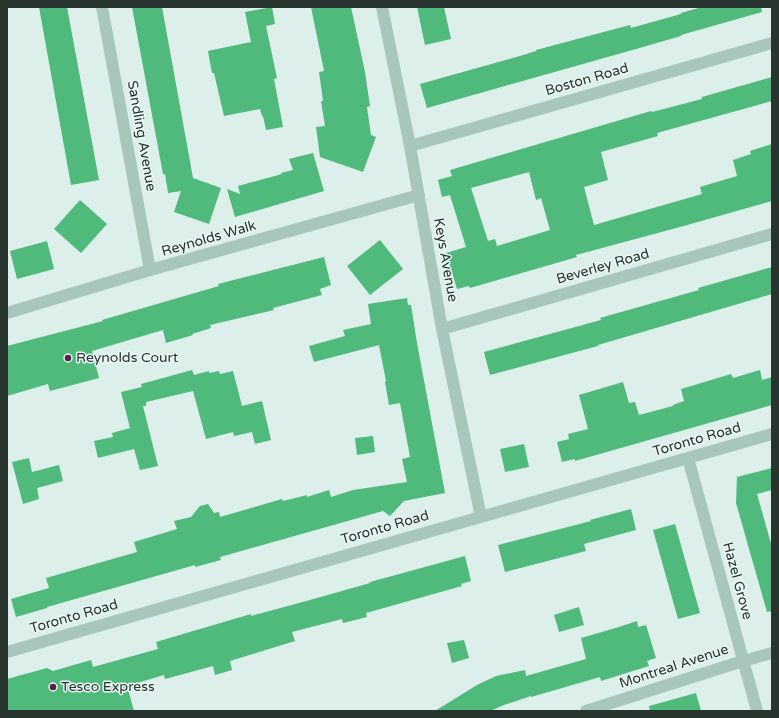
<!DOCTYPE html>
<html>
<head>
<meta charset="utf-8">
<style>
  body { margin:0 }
  #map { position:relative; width:779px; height:718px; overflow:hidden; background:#dcefea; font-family:"Varela Round",sans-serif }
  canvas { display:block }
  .frame { position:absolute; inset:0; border:8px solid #28342e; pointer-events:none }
</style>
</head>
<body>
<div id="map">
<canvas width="779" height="718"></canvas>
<div class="frame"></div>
</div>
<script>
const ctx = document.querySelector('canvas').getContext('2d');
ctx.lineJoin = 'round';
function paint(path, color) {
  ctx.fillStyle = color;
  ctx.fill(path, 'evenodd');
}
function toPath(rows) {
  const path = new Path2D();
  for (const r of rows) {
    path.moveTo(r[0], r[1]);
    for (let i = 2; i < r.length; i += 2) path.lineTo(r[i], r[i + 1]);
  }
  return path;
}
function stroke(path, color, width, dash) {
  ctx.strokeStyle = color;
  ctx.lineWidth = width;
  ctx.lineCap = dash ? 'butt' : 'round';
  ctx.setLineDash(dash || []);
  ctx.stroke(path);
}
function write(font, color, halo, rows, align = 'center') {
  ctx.font = font + ' "Varela Round",sans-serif';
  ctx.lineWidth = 3;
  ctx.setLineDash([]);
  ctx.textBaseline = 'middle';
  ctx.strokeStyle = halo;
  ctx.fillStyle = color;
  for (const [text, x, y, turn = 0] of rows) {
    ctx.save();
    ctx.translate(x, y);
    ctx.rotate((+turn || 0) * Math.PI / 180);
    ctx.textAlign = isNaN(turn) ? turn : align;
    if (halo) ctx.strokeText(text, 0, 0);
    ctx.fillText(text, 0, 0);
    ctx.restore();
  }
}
const building = toPath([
  [39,7,67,7,99,180,71,185],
  [132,7,162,7,193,178,221,188,209,224,174,212,181,191,168,193,165,174,163,174],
  [272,7,275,24,266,26,277,78,274,79,283,127,266,130,263,116,262,116,260,109,224,116,214,73,212,73,208,51,251,42,245,12],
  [311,7,351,7,365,72,370,106,367,107,371,135,376,137,363,172,320,157,316,127,325,126,321,101,323,101,319,72,324,71],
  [417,7,444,7,451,39,425,45],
  [702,7,761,7,762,12,681,35,681,36,636,49,427,108,420,84,520,56,536,51,536,50,630,25,631,28,681,14,681,13],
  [772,77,772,101,657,133,658,136,601,152,608,180,584,187,594,225,702,194,700,187,737,176,733,160,751,154,750,151,772,144,772,201,680,227,576,255,577,257,470,288,469,286,457,289,446,253,466,247,450,195,442,197,438,180,452,176,450,170,651,111,652,112,702,99,702,97],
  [529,172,536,200,541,198,550,230,497,246,495,239,488,241,471,188],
  [313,153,324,191,235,217,227,189,240,194,238,186,282,174,281,173,293,170,289,159],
  [80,200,107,224,81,253,54,229],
  [380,240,403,269,370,295,347,266],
  [47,241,54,269,17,279,10,251],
  [324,257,331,285,320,289,322,295,273,308,274,310,210,325,211,328,192,334,193,335,166,343,163,330,92,351,99,378,50,391,48,384,7,396,7,346,103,321,102,320,219,286,218,284],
  [772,267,772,294,598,345,598,346,490,375,484,352,601,320,600,318,699,290,698,288],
  [407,298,408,305,411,305,417,343,445,493,404,501,390,516,383,511,220,557,221,560,195,567,195,565,47,607,47,608,16,617,11,599,49,588,46,578,137,552,134,542,177,529,174,521,191,517,200,506,208,504,214,513,219,512,220,517,282,499,283,501,307,495,307,497,329,490,331,497,353,490,407,482,402,459,410,457,400,403,389,405,385,382,386,381,379,345,314,362,309,346,345,336,343,330,371,324,368,304],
  [192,370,194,375,209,371,209,373,219,371,220,374,233,371,242,406,262,401,271,440,255,444,252,432,234,436,233,432,206,439,193,391,146,402,146,406,143,406,158,466,140,470,134,449,98,458,94,441,113,437,112,433,130,428,121,392,142,387,141,384],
  [760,370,762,380,772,377,772,405,575,461,575,459,562,462,557,442,569,439,568,434,588,429,579,395,623,382,629,403,635,402,639,415,673,406,673,405,684,401,681,389,731,374,733,378],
  [373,436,375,452,357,455,355,438],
  [524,444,529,467,505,472,500,449],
  [29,458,32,472,59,465,63,481,37,488,39,499,23,504,12,462],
  [772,468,772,490,757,494,772,547,772,611,767,612,736,503,737,477],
  [631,509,636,530,584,544,586,551,505,572,498,545,591,521,590,520],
  [675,524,700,613,678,619,653,530],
  [465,556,471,581,461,584,462,586,366,613,367,617,343,623,342,619,292,632,295,641,230,661,232,670,215,675,213,666,165,679,164,675,127,686,134,711,7,711,7,679,47,668,53,671,91,660,93,667,158,649,156,642,251,614,251,616,310,600,370,583,370,582],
  [579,607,584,625,559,632,554,615],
  [637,621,638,627,646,625,656,658,647,661,649,666,601,681,600,677,531,697,531,696,504,705,490,711,435,711,477,685,496,676,525,670,526,676,586,659,581,638,619,627],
  [464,640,469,658,452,663,447,643],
  [696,693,701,711,650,711,649,706]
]);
const minor = toPath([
  [102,7,150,270],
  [382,7,410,146,442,329,481,517],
  [410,146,772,43],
  [7,313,150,270,419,195],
  [442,329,772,234],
  [688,458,757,711],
  [7,652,772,434],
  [586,711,743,661,772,653]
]);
const markers = [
  [68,358,4,"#522246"],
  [53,687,4,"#522246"]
];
const streetNames = [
  ["Boston Road",587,80,-16],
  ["Sandling Avenue",141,136,80],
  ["Reynolds Walk",209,239,-16],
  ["Keys Avenue",445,260,80],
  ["Beverley Road",603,267,-16],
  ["Toronto Road",697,440,-16],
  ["Toronto Road",385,528,-16],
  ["Hazel Grove",737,581,75],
  ["Toronto Road",74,617,-16],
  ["Montreal Avenue",674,667,-18]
];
const poiNames = [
  ["Reynolds Court",76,358],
  ["Tesco Express",61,687]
];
paint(building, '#4fba7c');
stroke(minor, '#a9c6bc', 12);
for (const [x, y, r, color] of markers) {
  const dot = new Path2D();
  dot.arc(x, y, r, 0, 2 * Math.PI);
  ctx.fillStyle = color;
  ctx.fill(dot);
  stroke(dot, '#e8f7f3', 1.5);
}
write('14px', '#28342e', '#e8f7f3', streetNames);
write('14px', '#28342e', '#e8f7f3', poiNames, 'left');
</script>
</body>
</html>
